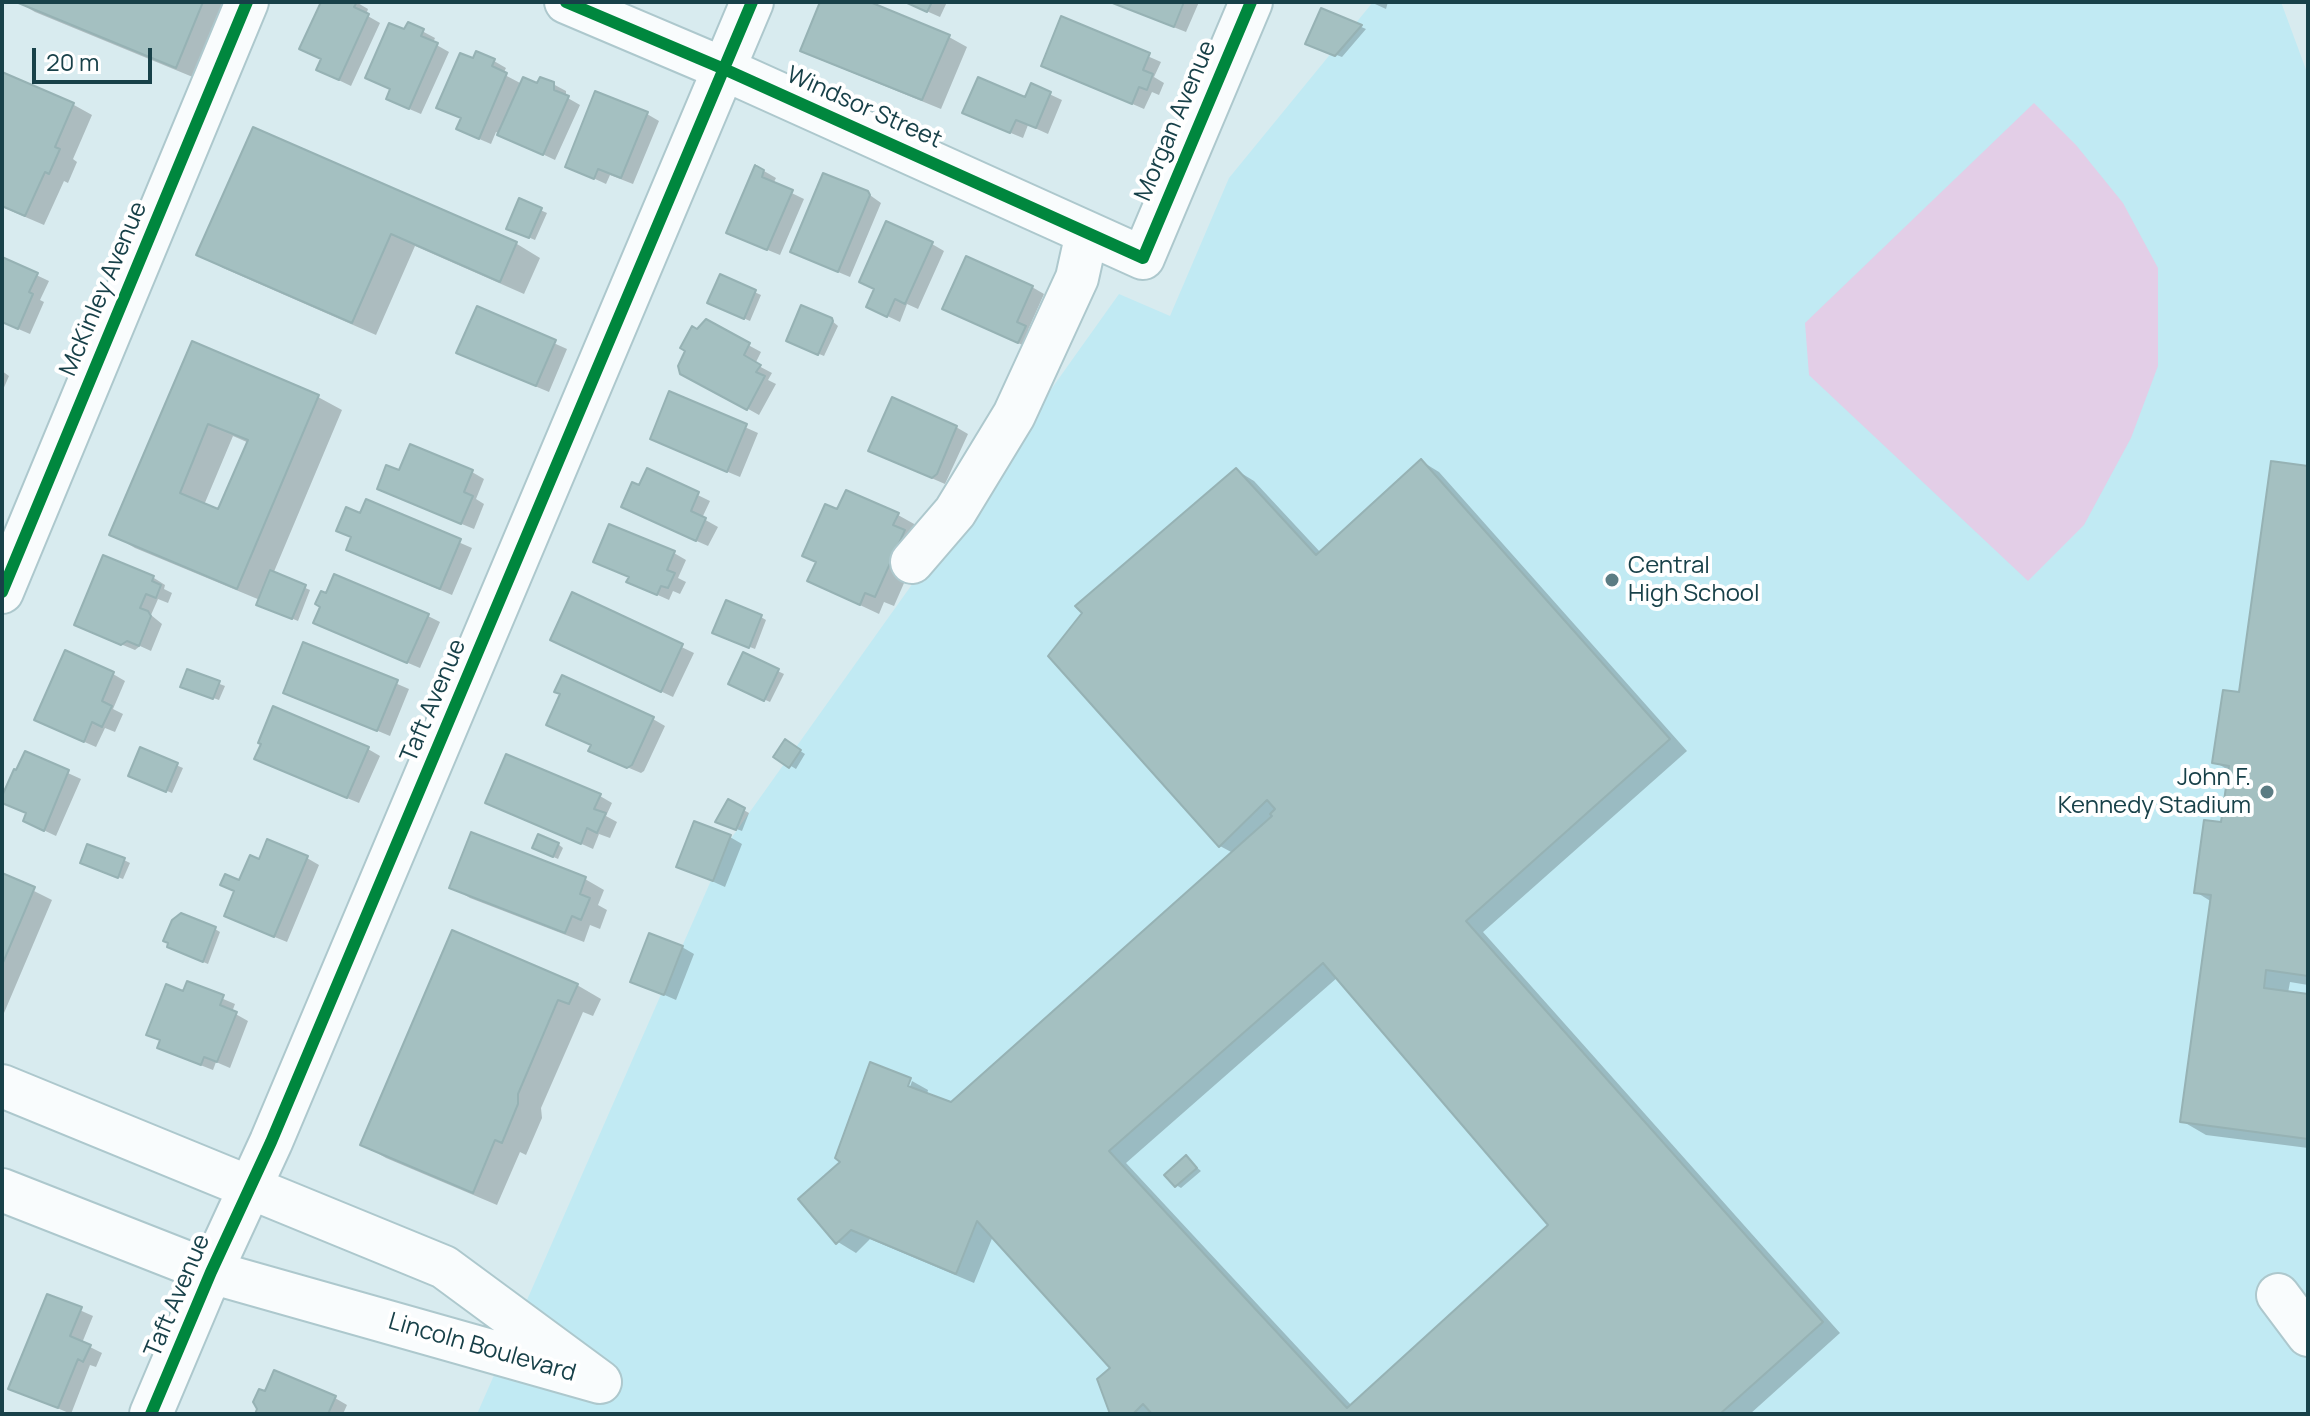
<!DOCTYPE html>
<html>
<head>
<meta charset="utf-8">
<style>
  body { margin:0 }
  #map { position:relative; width:2310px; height:1416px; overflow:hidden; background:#d8ebef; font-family:Manrope,sans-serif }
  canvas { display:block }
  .frame { position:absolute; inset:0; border:4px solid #184149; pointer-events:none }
  .scale { position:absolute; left:32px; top:48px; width:120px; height:36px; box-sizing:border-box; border:4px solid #184149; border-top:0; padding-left:10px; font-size:24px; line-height:28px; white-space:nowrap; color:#184149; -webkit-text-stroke:6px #fff; paint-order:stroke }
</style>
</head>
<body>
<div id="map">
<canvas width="2310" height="1416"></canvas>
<div class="frame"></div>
<div class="scale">20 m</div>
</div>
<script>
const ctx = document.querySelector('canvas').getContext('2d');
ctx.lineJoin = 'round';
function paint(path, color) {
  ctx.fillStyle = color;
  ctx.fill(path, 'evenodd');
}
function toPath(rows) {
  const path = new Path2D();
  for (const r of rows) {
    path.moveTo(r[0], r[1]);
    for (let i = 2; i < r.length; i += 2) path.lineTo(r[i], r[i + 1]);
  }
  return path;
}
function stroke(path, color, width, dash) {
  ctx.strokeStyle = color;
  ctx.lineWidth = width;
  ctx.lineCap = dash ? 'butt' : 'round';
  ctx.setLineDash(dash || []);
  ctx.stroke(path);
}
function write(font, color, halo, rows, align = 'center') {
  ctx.font = font + ' Manrope,sans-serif';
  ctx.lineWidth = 8;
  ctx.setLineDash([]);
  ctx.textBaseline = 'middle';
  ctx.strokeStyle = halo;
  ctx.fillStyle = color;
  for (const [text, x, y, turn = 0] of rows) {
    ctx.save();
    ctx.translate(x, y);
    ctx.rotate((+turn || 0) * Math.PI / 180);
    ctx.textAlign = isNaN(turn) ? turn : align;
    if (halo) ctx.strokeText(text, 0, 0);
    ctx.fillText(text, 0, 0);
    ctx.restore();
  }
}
const built = toPath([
  [1373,2,2281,2,2308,75,2308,1414,477,1414,727,844,1119,294,1170,316,1229,178]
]);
const green = toPath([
  [2034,103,2076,145,2123,203,2158,268,2158,366,2131,438,2084,525,2028,581,1809,375,1805,323]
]);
const shadow = toPath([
  [18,2,232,2,200,80,35,12],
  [323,2,356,2,368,9,366,15,380,23,351,86,330,76,323,59],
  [822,2,865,2,949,37,967,47,941,109,821,60,803,50],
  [906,2,947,2,940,17],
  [1110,2,1199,2,1186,32],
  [1376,2,1388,2,1386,9,1375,4],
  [1322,10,1366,29,1342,57,1313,46],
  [1063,19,1161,62,1154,77,1164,83,1159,95,1152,92,1144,109,1043,65],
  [409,24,435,38,433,43,449,52,421,114,400,105,392,89],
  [474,61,494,61,506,68,503,74,522,84,553,84,566,91,566,97,580,105,555,160,496,132,491,144,470,135,462,119,438,107],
  [2,75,74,105,92,115,73,159,77,162,68,183,64,181,44,225,2,207],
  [1032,86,1062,100,1048,134,1028,125,1023,138,977,119,1026,99],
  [647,114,659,121,633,184,610,175,606,184,567,166],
  [254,129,517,244,540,258,524,294,415,246,376,335,223,268,199,254],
  [764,171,776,178,773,184,804,199,780,255,741,239],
  [867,193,881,203,850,277,805,258],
  [520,201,547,213,535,240,514,231],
  [932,244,944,251,918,309,907,304,900,322,881,313],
  [2,259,49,281,40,300,44,302,30,334,2,322],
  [721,277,761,295,750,321,714,305],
  [1032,287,1044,294,1028,330,1037,335,1031,349,957,315],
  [478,309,567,349,549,392,471,359],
  [831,320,838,326,824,356,793,343],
  [706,322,761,352,755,364,772,373,768,380,776,384,759,415,682,372,697,331],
  [193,344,318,397,342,410,273,574,310,590,298,621,264,607,260,600,135,548,111,534],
  [233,436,249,443,219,511,204,505],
  [2,371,9,376,2,392],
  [671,394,758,433,740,477,664,445],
  [956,427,968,434,945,484,883,457],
  [1421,461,1439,472,1687,751,1483,932,1840,1333,1750,1414,1112,1414,1113,1369,993,1236,974,1283,870,1239,856,1253,838,1242,843,1162,907,1096,912,1081,928,1090,927,1095,952,1105,1233,853,1220,846,1051,656,1236,470,1254,481,1321,553],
  [1338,977,1550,1225,1352,1406,1126,1163],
  [2308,468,2308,985,2290,982,2288,993,2308,996,2308,1148,2206,1135,2182,1121,2212,902,2196,892,2223,825,2230,771,2215,762,2240,695],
  [648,471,710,501,702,518,718,527,708,546,636,514,640,487],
  [472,472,484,479,476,499,484,504,474,529,391,495,400,473],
  [367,502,472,548,452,595,360,556],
  [838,512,898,515,916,525,911,536,922,542,894,606,884,602,879,614,809,581],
  [674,553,686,560,678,578,686,582,680,594,673,591,669,600,629,582],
  [104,557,154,578,165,585,164,589,172,593,168,603,158,599,151,615,162,624,151,651,140,646,135,650,89,631],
  [573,595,694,653,673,697,564,646],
  [428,616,440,622,420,668,328,629],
  [761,617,766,620,755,649,720,635],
  [304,644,409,689,390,736,285,692],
  [744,655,784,674,770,702,735,686],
  [188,672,225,686,219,700,188,689],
  [113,674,125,681,113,709,123,714,115,732,105,728,96,747,48,726],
  [653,719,665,726,644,771,641,773,603,757],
  [786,742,805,754,796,769,776,757],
  [368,749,380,756,359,803,269,765],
  [141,750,183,768,172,793,136,778],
  [26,754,81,779,56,836,37,827,28,814,2,801],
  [600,796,612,803,606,816,617,822,610,838,599,834,593,849,488,802],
  [729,802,749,813,742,831,723,824],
  [472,835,585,879,604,890,598,905,607,910,600,929,590,925,584,942,470,898,452,887],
  [730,837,742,844,725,887,678,866],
  [558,844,563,848,558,859,540,851],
  [307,858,319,865,287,942,238,922,240,883,260,861],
  [124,860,130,863,123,879,88,866],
  [2,875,52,900,4,1013,2,1012],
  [215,929,220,932,208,964,175,950],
  [682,947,694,954,676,1000,633,981],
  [188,984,235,1004,232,1012,248,1021,230,1068,216,1062,213,1070,172,1054,160,1047,162,1041,149,1034,184,993],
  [577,985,601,999,593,1016,583,1012,541,1108,542,1118,526,1155,520,1152,497,1205,386,1158,362,1144],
  [1186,1158,1201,1171,1181,1188,1176,1185],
  [48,1296,93,1316,82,1343,102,1353,96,1367,90,1365,71,1414,11,1388],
  [335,1398,347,1405,343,1414,257,1414]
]);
const building = toPath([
  [16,2,203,2,176,68,16,2],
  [321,2,357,2,354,7,369,14,339,80,316,70,321,59,299,49,321,2],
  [820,2,870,2,950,35,922,100,800,51,820,2],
  [905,2,932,2,927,12,905,2],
  [1110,2,1184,2,1174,27,1110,2],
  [1321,8,1362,25,1335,56,1305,44,1321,8],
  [1061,16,1150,53,1143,70,1153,74,1147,90,1139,87,1132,104,1041,66,1061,16],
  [408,22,424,29,421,36,438,43,409,109,386,99,390,89,365,78,389,23,404,29,408,22],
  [476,51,495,59,492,66,507,73,479,139,456,129,461,118,436,108,460,53,473,58,476,51],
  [2,72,74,103,55,147,60,149,49,174,45,172,25,216,2,206,2,72],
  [523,77,537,83,540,77,554,82,554,90,569,96,543,155,497,135,523,77],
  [978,77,1025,97,1031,83,1051,92,1036,128,1016,120,1010,133,962,113,978,77],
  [595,91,648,112,621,178,598,169,594,179,565,167,595,91],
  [253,127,517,242,500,282,391,234,352,323,196,255,253,127],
  [755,165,764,170,762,177,793,190,767,250,726,233,755,165],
  [823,173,868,191,870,195,838,272,790,252,823,173],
  [519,198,542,208,529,238,506,229,519,198],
  [886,221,933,242,905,304,895,299,887,317,866,307,874,289,859,282,886,221],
  [966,256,1033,286,1017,322,1026,326,1018,343,942,309,966,256],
  [2,257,38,273,29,292,33,294,18,329,2,322,2,257],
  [720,274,756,290,744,319,707,303,720,274],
  [801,305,832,318,833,321,818,355,786,341,801,305],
  [477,306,556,340,536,386,456,353,477,306],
  [706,319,750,343,744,355,761,365,756,372,765,376,747,410,680,374,678,366,685,351,680,348,692,326,697,329,706,319],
  [192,341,319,395,237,589,109,535,192,341],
  [208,424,248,440,218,509,180,493,208,424],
  [669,391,747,424,727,472,650,439,669,391],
  [892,397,957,426,937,474,932,478,868,451,892,397],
  [410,444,473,470,464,492,473,496,461,524,377,489,386,465,399,470,410,444],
  [1421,459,1670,739,1466,921,1823,1322,1720,1414,1152,1414,1143,1404,1133,1414,1110,1414,1097,1379,1110,1368,977,1221,956,1274,851,1230,836,1244,798,1199,840,1162,835,1158,870,1062,911,1078,908,1086,951,1102,1272,816,1270,814,1275,809,1267,800,1219,847,1048,656,1082,613,1075,606,1236,468,1316,555,1421,459],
  [1323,963,1548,1225,1347,1408,1109,1151,1323,963],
  [2271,461,2308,466,2308,976,2266,970,2264,988,2308,994,2308,1139,2180,1122,2211,895,2194,893,2204,820,2221,822,2229,766,2212,763,2223,690,2239,692,2271,461],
  [647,468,699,492,691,511,706,518,696,541,621,507,632,482,639,485,647,468],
  [846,490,899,513,893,525,905,530,875,597,865,593,860,605,807,581,816,562,802,556,825,504,837,509,846,490],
  [366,499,461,539,440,589,346,550,351,537,336,531,346,507,360,513,366,499],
  [609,524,675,551,667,570,675,573,668,588,661,586,657,595,626,582,629,577,593,562,609,524],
  [103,555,154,576,152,581,161,585,156,598,146,594,140,608,148,611,151,616,139,646,127,641,121,645,74,625,103,555],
  [270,570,306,585,292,619,256,605,270,570],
  [334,574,429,614,407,663,313,623,320,607,315,604,321,591,326,593,334,574],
  [572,592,683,644,661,692,550,640,572,592],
  [726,600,762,615,749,648,712,633,726,600],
  [303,642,398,680,377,731,283,693,303,642],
  [65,650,114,672,102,701,112,706,102,727,92,722,84,742,34,720,65,650],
  [743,652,779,669,764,701,728,684,743,652],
  [187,669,220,681,213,699,180,687,187,669],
  [562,675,654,717,632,765,627,768,588,751,591,745,546,725,560,694,554,692,562,675],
  [273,706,369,747,347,798,254,759,261,744,258,743,273,706],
  [785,739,801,750,789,768,773,757,785,739],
  [140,747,178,763,166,792,128,776,140,747],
  [25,751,69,770,44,831,23,821,26,813,2,803,2,796,14,769,16,770,25,751],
  [506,754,601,794,594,809,606,813,597,833,587,828,581,844,485,803,506,754],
  [728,799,745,808,736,830,715,822,728,799],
  [694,821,731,835,713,881,676,867,694,821],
  [471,832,586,877,580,894,590,898,581,920,572,916,565,933,449,888,471,832],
  [538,834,559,843,553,857,532,848,538,834],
  [267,839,308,856,274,937,224,916,234,891,220,885,225,874,239,880,250,855,259,859,267,839],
  [87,844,125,858,118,878,80,863,87,844],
  [2,873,35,887,2,965,2,873],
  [181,913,216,927,203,962,167,947,168,943,163,941,172,920,181,913],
  [452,930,578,984,569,1004,558,1000,518,1094,518,1104,502,1143,495,1140,473,1193,360,1145,452,930],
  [649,933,683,946,664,995,630,982,649,933],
  [187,981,224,995,220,1005,237,1012,217,1062,204,1057,201,1065,157,1048,160,1040,146,1035,166,984,183,991,187,981],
  [1186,1155,1197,1168,1175,1187,1164,1175,1186,1155],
  [47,1294,82,1307,70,1336,91,1345,83,1362,78,1359,58,1408,8,1389,47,1294],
  [274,1370,336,1396,328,1414,255,1414,257,1409,253,1402,259,1389,265,1391,274,1370]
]);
const minor = toPath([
  [566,2,724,69,1143,258,1251,2],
  [912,562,955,512,1014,415,1077,278,1087,233],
  [2,592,247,2],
  [2,1086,444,1267,600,1382,211,1272,2,1190],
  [2278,1295,2308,1335],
  [151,1414,211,1272,271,1142,752,2]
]);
const cycleway = toPath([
  [566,2,724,69,1143,258,1251,2],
  [2,592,247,2],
  [151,1414,211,1272,271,1142,752,2]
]);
const markers = [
  [1612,580,8,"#5b7c83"],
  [2267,792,8,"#5b7c83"]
];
const streetNames = [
  ["Windsor Street",864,108,24],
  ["Morgan Avenue",1176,121,-67],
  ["McKinley Avenue",104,289,-67],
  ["Taft Avenue",434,701,-67],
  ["Taft Avenue",178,1296,-67],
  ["Lincoln Boulevard",482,1348,16]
];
const poiNames = [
  ["Central",1628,566],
  ["High School",1628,594],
  ["John F.",2251,778,"right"],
  ["Kennedy Stadium",2251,806,"right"]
];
paint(built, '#c1eaf3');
paint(green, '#e3cee7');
paint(shadow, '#0003');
paint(building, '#a4c0c1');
stroke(building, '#96b2b4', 2);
stroke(minor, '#adc8cd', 46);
stroke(minor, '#f9fcfd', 42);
stroke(cycleway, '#00873e', 12);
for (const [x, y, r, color] of markers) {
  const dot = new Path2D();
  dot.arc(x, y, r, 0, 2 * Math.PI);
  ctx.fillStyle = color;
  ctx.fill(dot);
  stroke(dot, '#fff', 3);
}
write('24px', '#184149', '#fff', streetNames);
write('24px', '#184149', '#fff', poiNames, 'left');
</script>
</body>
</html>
